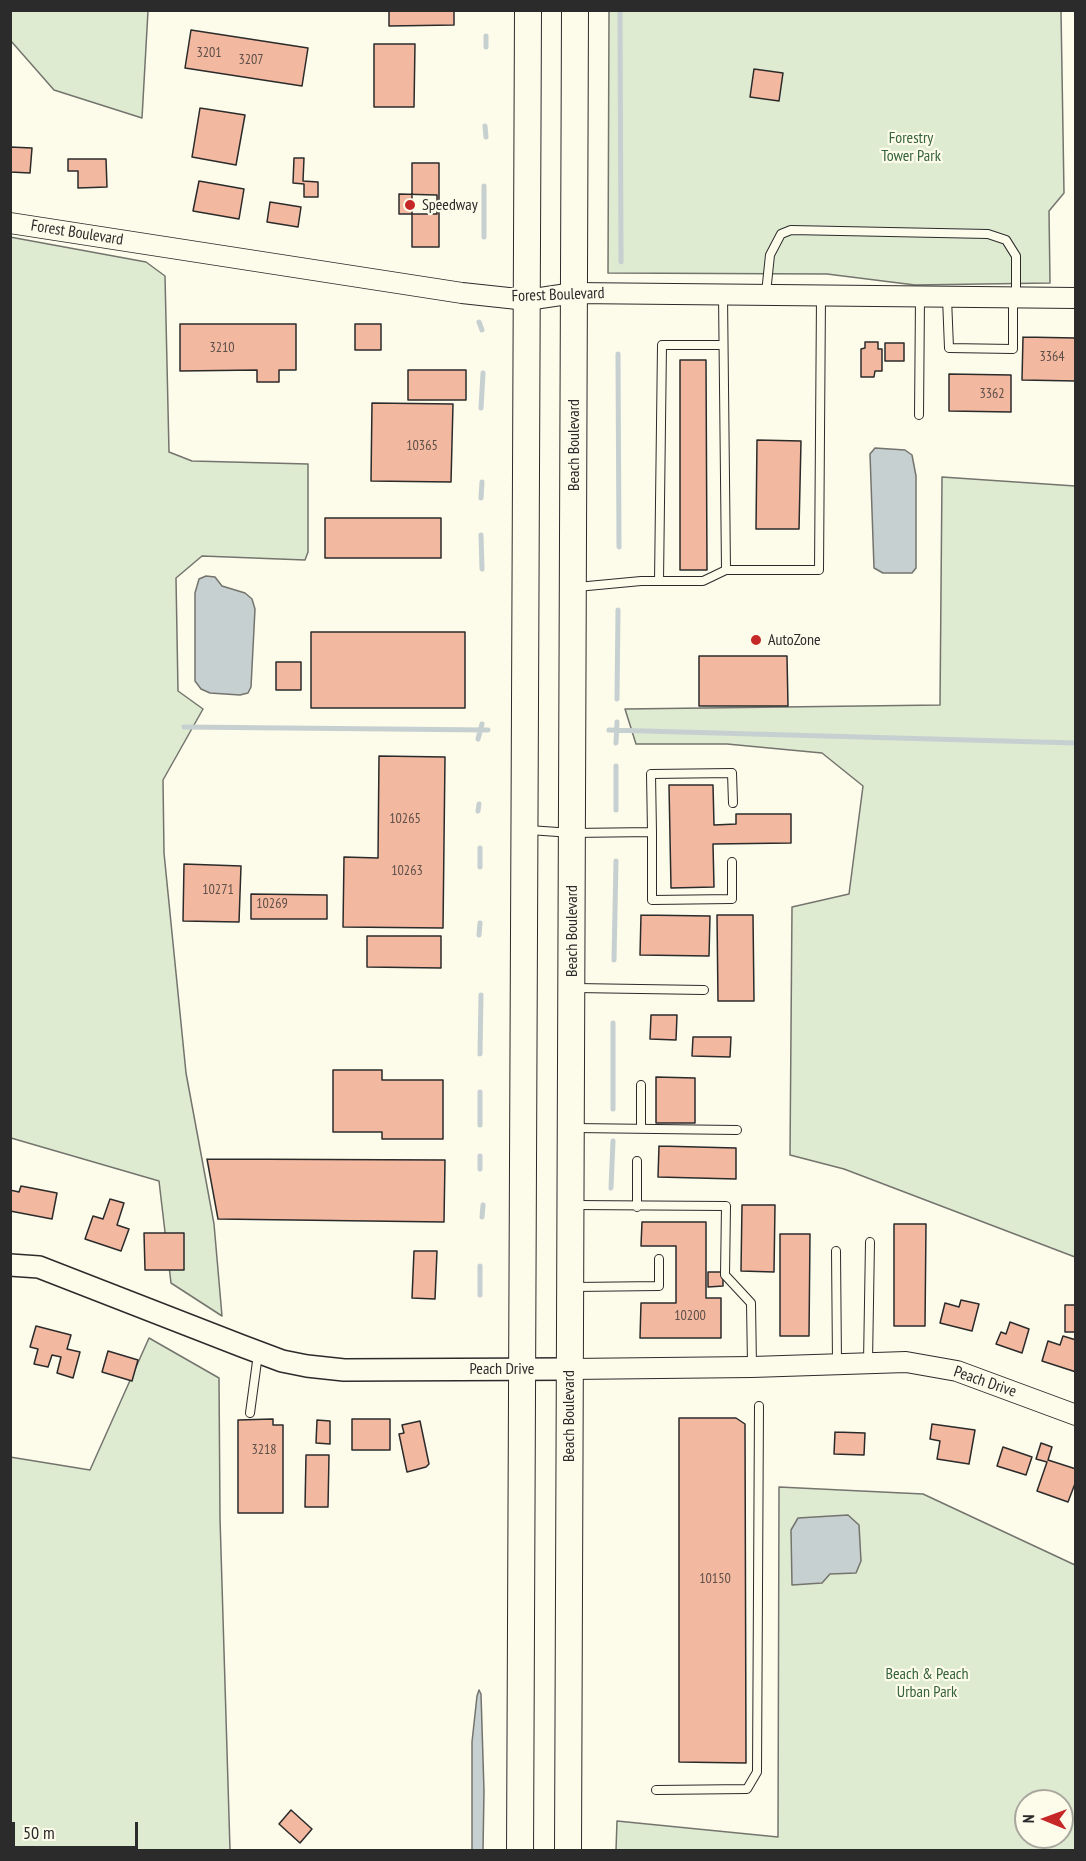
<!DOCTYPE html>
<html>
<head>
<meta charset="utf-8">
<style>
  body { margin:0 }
  #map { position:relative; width:1086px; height:1861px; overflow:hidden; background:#fdfbea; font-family:"PT Sans Narrow",sans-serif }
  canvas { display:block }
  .frame { position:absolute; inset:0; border:12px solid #2b2b2b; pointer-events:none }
  .north { position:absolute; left:1014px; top:1789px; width:60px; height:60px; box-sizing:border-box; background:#fdfbea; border:2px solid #a9a89e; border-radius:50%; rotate:271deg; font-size:16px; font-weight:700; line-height:24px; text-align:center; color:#2b2b2b }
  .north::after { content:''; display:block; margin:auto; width:21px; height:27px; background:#c62828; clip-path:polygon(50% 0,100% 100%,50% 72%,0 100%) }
  .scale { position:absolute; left:12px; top:1822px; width:126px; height:27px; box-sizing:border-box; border:3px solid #2b2b2b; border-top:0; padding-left:8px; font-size:18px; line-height:21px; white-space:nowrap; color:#2b2b2b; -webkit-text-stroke:4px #fdfbea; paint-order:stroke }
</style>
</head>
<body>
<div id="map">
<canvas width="1086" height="1861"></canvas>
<div class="frame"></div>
<div class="north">N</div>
<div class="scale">50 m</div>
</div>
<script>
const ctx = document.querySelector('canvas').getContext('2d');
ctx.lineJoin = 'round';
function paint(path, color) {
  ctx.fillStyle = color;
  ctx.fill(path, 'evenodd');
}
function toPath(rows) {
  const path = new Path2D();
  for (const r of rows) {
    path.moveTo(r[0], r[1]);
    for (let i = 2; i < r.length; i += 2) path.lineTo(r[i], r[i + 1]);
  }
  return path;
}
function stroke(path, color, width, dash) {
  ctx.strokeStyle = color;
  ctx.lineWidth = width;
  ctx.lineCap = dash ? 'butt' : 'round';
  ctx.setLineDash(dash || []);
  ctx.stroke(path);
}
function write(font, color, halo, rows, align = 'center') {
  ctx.font = font + ' "PT Sans Narrow",sans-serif';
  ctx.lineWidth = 4.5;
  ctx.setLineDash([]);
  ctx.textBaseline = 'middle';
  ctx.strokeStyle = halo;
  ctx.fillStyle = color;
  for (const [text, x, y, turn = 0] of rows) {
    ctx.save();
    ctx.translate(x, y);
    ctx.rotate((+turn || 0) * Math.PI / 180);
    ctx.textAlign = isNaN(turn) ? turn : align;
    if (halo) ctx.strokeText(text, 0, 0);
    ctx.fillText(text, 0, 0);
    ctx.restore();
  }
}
const green = toPath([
  [10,11,148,11,142,118,54,90,11,41,10,11],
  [609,11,1061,11,1064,193,1049,211,1050,283,915,285,827,274,608,273,609,11],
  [10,237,146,262,165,276,169,452,192,461,308,464,308,552,305,560,202,556,176,578,178,691,203,709,163,780,164,853,186,1073,214,1224,222,1316,171,1283,159,1181,11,1138,10,237],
  [942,477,1075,486,1075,1257,844,1169,790,1155,792,907,849,894,863,786,822,753,727,744,636,744,625,709,940,705,942,477],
  [149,1338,219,1378,220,1518,230,1850,11,1850,10,1457,90,1470,149,1338],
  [779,1487,923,1494,1075,1565,1075,1850,616,1850,617,1821,778,1837,779,1487],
  [1026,1801,1062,1801,1062,1837,1026,1837,1026,1801]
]);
const water = toPath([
  [875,448,905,450,912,455,916,476,916,568,912,573,883,573,874,568,870,454,875,448],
  [206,576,215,577,222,586,245,593,252,599,255,609,251,687,248,693,240,695,210,693,201,689,195,681,195,593,199,579,206,576],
  [848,1515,859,1525,861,1561,856,1573,830,1574,822,1583,792,1585,791,1530,798,1518,848,1515],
  [479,1690,481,1694,484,1791,483,1850,472,1850,472,1742,477,1696,479,1690]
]);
const stream = toPath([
  [620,10,621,262],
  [486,36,486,47],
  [485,126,486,137],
  [484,237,484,186],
  [479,322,482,330],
  [618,354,619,547],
  [481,408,483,373],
  [481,498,482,482],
  [481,535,482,569],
  [617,699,618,610],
  [184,727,488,730],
  [609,730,1076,743],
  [478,739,482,724],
  [616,743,617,722],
  [616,810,616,766],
  [478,811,479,804],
  [480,867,480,848],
  [479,935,480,923],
  [614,960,616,861],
  [613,1023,613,1109],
  [480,1054,481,995],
  [480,1125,480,1092],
  [480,1156,480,1169],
  [611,1188,613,1141],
  [482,1217,483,1205],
  [480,1266,480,1295]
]);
const building = toPath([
  [389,10,454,10,454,25,389,26,389,10],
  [191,30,308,48,302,86,185,68,191,30],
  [374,44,415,44,414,107,374,107,374,44],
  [754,69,783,73,779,101,750,97,754,69],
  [200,108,245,115,236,165,192,157,200,108],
  [10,147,32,148,30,173,10,172,10,147],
  [294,158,304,158,303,181,318,182,318,197,304,197,304,184,293,183,294,158],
  [68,159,106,159,107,187,78,188,78,171,68,171,68,159],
  [412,163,439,163,439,247,412,247,412,163],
  [199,181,244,189,239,219,193,211,199,181],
  [399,194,437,195,437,214,399,214,399,194],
  [270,202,301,207,298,227,267,222,270,202],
  [180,324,296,324,296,370,279,370,279,382,257,382,257,370,180,371,180,324],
  [355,324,381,324,381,350,355,350,355,324],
  [1023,337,1076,338,1076,381,1022,380,1023,337],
  [865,342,878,342,878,349,882,349,882,371,875,371,874,377,861,377,861,349,865,348,865,342],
  [885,343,904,343,904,361,885,361,885,343],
  [680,360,706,360,707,570,680,570,680,360],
  [408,370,466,370,466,400,408,400,408,370],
  [949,374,1011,375,1011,412,949,411,949,374],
  [372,403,453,404,451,482,371,481,372,403],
  [757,440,801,441,799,529,756,529,757,440],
  [325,518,441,518,441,558,325,558,325,518],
  [311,632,465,632,465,708,311,708,311,632],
  [699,656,787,656,788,706,699,706,699,656],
  [276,662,301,662,301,690,276,690,276,662],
  [379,756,445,757,443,928,343,927,344,857,378,858,379,756],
  [669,785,713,785,714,825,736,824,736,814,791,814,791,843,713,844,714,887,671,888,669,785],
  [184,864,241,866,239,922,183,921,184,864],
  [251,894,327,895,327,919,251,919,251,894],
  [641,915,710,916,709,956,640,955,641,915],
  [717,915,753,915,754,1001,718,1001,717,915],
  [367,936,441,936,441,968,367,967,367,936],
  [651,1015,677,1015,676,1040,650,1039,651,1015],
  [693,1037,731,1037,730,1057,692,1056,693,1037],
  [333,1070,382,1070,382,1080,443,1080,443,1139,382,1139,382,1132,333,1132,333,1070],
  [656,1077,695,1078,695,1123,656,1123,656,1077],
  [659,1146,736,1148,736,1179,658,1177,659,1146],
  [207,1159,445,1160,444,1222,218,1219,207,1159],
  [21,1186,57,1193,52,1219,10,1211,10,1190,19,1192,21,1186],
  [110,1199,124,1203,117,1225,129,1229,121,1251,85,1239,93,1216,103,1219,110,1199],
  [742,1205,775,1205,774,1272,741,1271,742,1205],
  [642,1222,706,1222,706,1298,721,1298,721,1338,640,1338,641,1303,676,1303,676,1246,641,1246,642,1222],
  [894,1224,926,1224,925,1326,894,1326,894,1224],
  [144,1233,184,1233,184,1270,145,1270,144,1233],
  [780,1234,810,1234,809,1336,780,1336,780,1234],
  [414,1251,437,1251,435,1299,412,1298,414,1251],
  [708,1272,723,1272,723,1286,708,1287,708,1272],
  [961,1300,979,1304,972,1331,940,1323,945,1303,959,1307,961,1300],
  [1065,1305,1076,1305,1076,1332,1065,1332,1065,1305],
  [1010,1322,1029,1329,1022,1353,996,1344,1001,1332,1006,1334,1010,1322],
  [36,1326,71,1335,67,1349,80,1352,73,1378,57,1373,61,1357,52,1355,48,1367,34,1364,38,1349,30,1347,36,1326],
  [1063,1336,1076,1340,1076,1372,1042,1361,1048,1341,1060,1345,1063,1336],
  [108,1351,138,1360,132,1381,102,1372,108,1351],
  [679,1418,736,1418,745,1424,746,1763,679,1762,679,1418],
  [273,1419,273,1425,283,1425,283,1513,238,1513,238,1420,273,1419],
  [352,1419,390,1419,390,1450,352,1450,352,1419],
  [317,1420,330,1421,330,1444,316,1443,317,1420],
  [420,1421,429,1464,426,1467,407,1472,399,1434,404,1433,402,1425,420,1421],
  [932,1424,975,1430,969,1464,937,1459,940,1441,930,1439,932,1424],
  [835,1432,865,1433,864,1455,834,1454,835,1432],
  [1041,1443,1052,1447,1048,1460,1076,1469,1076,1481,1068,1502,1037,1491,1047,1462,1036,1459,1041,1443],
  [1003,1447,1032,1457,1026,1475,997,1466,1003,1447],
  [306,1455,329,1455,328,1507,305,1507,306,1455],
  [291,1810,312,1829,300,1843,279,1824,291,1810]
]);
const service = toPath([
  [766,293,770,255,781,234,791,230,988,234,1006,240,1016,256,1016,296],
  [947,298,949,348,1013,349,1013,298],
  [919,415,920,298],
  [726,570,819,570,821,296],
  [659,581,662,345,723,345],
  [577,587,641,581,703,581,726,570,723,295],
  [529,830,572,833,652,832,652,900,732,899,732,862],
  [652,832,651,774,732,773,733,803],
  [576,988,704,990],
  [641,1085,641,1129],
  [575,1128,737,1130],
  [575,1205,726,1206,725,1275,751,1303,752,1366],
  [637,1207,637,1161],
  [836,1251,837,1363],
  [575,1287,659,1286,659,1259],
  [868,1362,870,1242],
  [250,1413,258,1354],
  [656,1790,747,1789,757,1772,759,1406]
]);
const tertiary = toPath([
  [10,223,462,293,527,300,574,293,1076,298],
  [570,1369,752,1367,906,1362,957,1371,1076,1415]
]);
const secondary = toPath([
  [10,1265,39,1267,242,1346,282,1361,307,1366,344,1370,570,1369]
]);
const trunk = toPath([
  [520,1850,528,10],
  [568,1850,575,10]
]);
const markers = [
  [410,205,6,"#c62828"],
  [756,640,6,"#c62828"]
];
const numberNames = [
  ["3201",209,53],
  ["3207",251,60],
  ["3210",222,348],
  ["3364",1052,357],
  ["3362",992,394],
  ["10365",422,446],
  ["10265",405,819],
  ["10263",407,871],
  ["10271",218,890],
  ["10269",272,904],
  ["10200",690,1316],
  ["3218",264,1450],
  ["10150",715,1579]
];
const parkNames = [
  ["Forestry",911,138],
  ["Tower Park",911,156],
  ["Beach & Peach",927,1674],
  ["Urban Park",927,1692]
];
const poiNames = [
  ["Speedway",422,205],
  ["AutoZone",768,640]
];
const streetNames = [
  ["Forest Boulevard",77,233,9],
  ["Forest Boulevard",558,295,-2],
  ["Beach Boulevard",574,445,-90],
  ["Beach Boulevard",572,931,-90],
  ["Peach Drive",502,1369],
  ["Peach Drive",985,1382,19],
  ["Beach Boulevard",569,1416,-90]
];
paint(green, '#deebd1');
stroke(green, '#74746e', 1.5);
paint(water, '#c7d0d0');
stroke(water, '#74746e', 1.5);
stroke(stream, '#c7d0d0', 5);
paint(building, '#f2b8a0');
stroke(building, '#2b2b2b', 1.5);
stroke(service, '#2b2b2b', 10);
stroke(tertiary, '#2b2b2b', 22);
stroke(secondary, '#2b2b2b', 24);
stroke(trunk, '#2b2b2b', 28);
stroke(service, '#fdfbea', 8);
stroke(tertiary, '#fdfbea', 20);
stroke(secondary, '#fdfbea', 21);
stroke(trunk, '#fdfbea', 26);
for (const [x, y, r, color] of markers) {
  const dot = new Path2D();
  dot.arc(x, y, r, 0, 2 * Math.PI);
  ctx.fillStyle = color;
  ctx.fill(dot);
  stroke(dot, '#fdfbea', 2);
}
write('14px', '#5d4e48', null, numberNames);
write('16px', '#34623c', '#fdfbea', parkNames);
write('16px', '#2b2b2b', '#fdfbea', poiNames, 'left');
write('16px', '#2b2b2b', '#fdfbea', streetNames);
</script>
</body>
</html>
